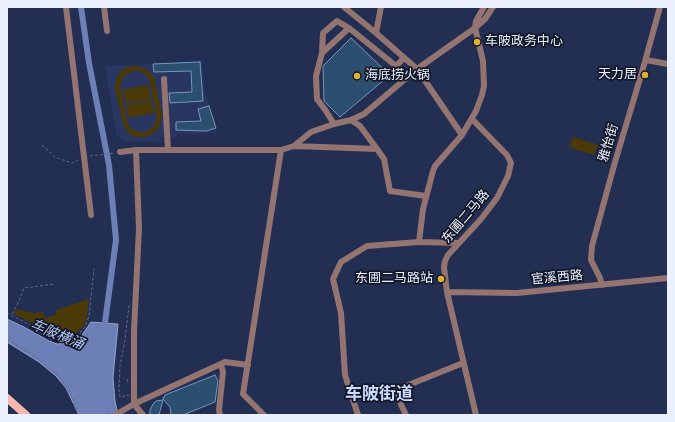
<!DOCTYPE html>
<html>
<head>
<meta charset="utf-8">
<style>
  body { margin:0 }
  #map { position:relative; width:675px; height:422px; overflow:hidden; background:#222e52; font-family:"DM Sans",sans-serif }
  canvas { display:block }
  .frame { position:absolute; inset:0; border:8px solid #eaf0fe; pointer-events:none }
</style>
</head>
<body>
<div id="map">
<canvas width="675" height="422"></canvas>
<div class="frame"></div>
</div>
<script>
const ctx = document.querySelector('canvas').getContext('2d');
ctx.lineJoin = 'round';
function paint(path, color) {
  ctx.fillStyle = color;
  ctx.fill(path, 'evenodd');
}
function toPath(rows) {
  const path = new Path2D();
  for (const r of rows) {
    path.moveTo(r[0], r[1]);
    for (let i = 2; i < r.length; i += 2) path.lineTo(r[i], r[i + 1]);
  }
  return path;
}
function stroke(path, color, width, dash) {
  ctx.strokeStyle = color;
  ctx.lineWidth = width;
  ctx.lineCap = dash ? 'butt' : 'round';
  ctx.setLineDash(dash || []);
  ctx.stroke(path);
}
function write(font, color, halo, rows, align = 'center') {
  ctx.font = font + ' "DM Sans","Noto Sans SC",sans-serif';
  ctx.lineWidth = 3.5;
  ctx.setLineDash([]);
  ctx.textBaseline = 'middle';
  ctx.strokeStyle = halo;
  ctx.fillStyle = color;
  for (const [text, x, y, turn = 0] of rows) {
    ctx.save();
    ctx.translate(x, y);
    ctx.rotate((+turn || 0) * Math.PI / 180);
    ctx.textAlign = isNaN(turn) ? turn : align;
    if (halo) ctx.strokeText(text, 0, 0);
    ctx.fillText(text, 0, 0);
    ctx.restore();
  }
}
const built = toPath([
  [202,61,205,92,218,133,177,134,177,137,160,137,160,142,122,141,122,137,117,137,105,66]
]);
const green = toPath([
  [136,66,146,69,154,77,162,115,160,124,157,130,150,135,144,137,137,137,131,135,124,127,115,89,116,80,120,72,127,67],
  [133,71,139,71,144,73,147,76,150,82,157,119,152,128,145,132,140,132,134,130,129,126,127,121,120,85,124,76],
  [148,85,151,99,126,103,123,90],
  [151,100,154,113,129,118,126,105],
  [573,137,598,145,594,155,569,147],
  [89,299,86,322,82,328,75,334,57,335,14,314,16,309,34,313,43,312,45,318,56,315,56,310]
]);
const water = toPath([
  [7,319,24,327,49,341,57,344,67,343,80,338,91,322,118,324,113,378,115,401,118,415,79,415,66,388,56,376,39,362,7,342,7,319]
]);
const canal = toPath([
  [81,7,89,63,109,165,116,240,104,330]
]);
const building = toPath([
  [351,38,390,75,340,117,324,101,323,66,351,38],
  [200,62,203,101,170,103,169,93,192,92,191,71,154,72,153,64,200,62],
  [209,106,216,128,206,131,176,130,176,122,201,121,198,109,209,106],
  [215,375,218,381,215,402,183,415,171,415,170,407,163,399,165,395,215,375],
  [163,400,159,415,150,415,150,410,153,404,156,401,163,400]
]);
const path = toPath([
  [42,145,55,157,63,160,72,163,78,160],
  [90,156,115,153],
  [129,305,125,340,120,366,119,389,120,397,129,395],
  [7,313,53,337,65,338,74,336,81,332,85,327,89,316,94,269],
  [12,314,19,301,24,288,54,284],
  [7,339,39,359,60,377,72,397,78,415],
  [127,379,128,383],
  [103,415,110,412]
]);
const minor = toPath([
  [66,7,91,215],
  [104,7,107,31],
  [344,7,376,33,417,69,462,135],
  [376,33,381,7],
  [322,53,323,33,337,21,349,28],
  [646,60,668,64],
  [396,66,408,77],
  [164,79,168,150],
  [472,119,507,155,511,163,508,176,497,198,481,219,448,255,445,261,444,267,447,292,476,415],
  [351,120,360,126,377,149],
  [334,124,326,111,317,99,316,76,322,53,349,28,396,66,404,58],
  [294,146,311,132,334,124,351,120,364,114,417,69,475,28,485,19,493,7],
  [120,152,136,150,281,150,294,146,377,149,384,159,390,191,426,196],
  [419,242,423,209,433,171,435,166,462,135,476,111,482,95,484,86,483,61,475,28,476,21,484,7],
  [602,285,600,278,591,260,592,246,615,162,642,72,660,7],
  [447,292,517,293,668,278],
  [115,415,134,404,134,331,139,228,136,150],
  [143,415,134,404,225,362,248,365],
  [220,415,219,410,223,372,221,364],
  [264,415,243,394,281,150],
  [358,415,345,375,341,313,333,279,341,262,367,246,419,242,459,243],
  [406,415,395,392,406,386,463,363]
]);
const major = toPath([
  [7,398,26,415]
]);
const markers = [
  [477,42,4,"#deb133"],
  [645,75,4,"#deb133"],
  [357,76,4,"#deb133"],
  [441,279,4,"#deb133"]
];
const poiNames = [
  ["车陂政务中心",485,42],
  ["天力居",637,75,"right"],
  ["海底捞火锅",365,76],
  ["东圃二马路站",433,279,"right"]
];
const streetNames = [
  ["雅怡街",609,143,-73],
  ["东圃二马路",466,217,-50],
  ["宦溪西路",557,278,-5]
];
const waterNames = [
  ["车陂横涌",57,335,23]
];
const districtNames = [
  ["车陂街道",379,395]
];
paint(built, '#283661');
paint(green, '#4c3a06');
paint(water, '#6c80b7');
stroke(water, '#92a2cc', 1);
stroke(canal, '#6c80b7', 6);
paint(building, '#2c4f6f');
stroke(building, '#7398bb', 1);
stroke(path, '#606a87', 1, [3, 2]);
stroke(minor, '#937470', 6);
stroke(major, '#f6b7ae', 8);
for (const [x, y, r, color] of markers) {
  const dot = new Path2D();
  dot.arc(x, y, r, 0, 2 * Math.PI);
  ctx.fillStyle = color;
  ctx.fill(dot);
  stroke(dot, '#121828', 1.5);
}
write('13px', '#eaf0fe', '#121828', poiNames, 'left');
write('13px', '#eaf0fe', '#121828', streetNames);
write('italic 14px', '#b1c4f4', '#121828', waterNames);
write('bold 17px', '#cbdaff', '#121828', districtNames);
</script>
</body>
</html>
